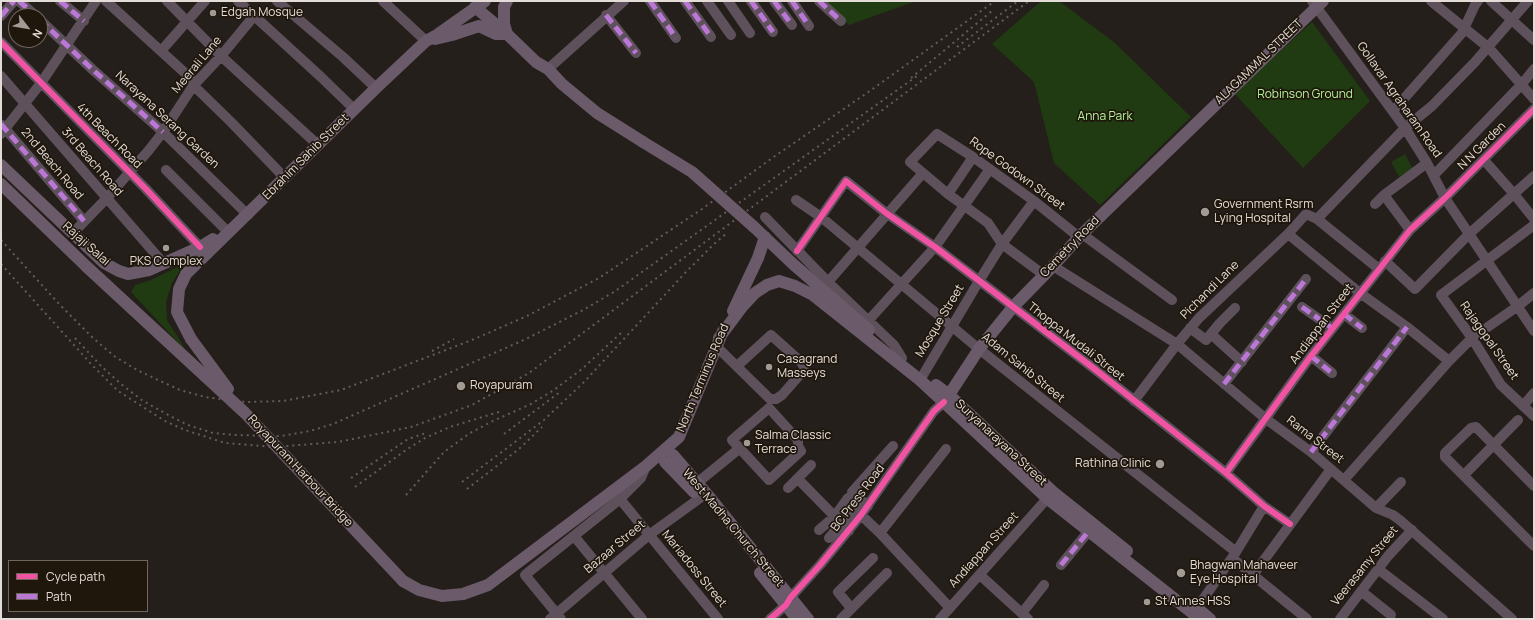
<!DOCTYPE html>
<html>
<head>
<meta charset="utf-8">
<style>
  body { margin:0 }
  #map { position:relative; width:1535px; height:620px; overflow:hidden; background:#241f1a; font-family:Manrope,sans-serif }
  canvas { display:block }
  .frame { position:absolute; inset:0; border:2px solid #e4ddd7; pointer-events:none }
  .legend { position:absolute; left:8px; top:560px; width:140px; height:52px; box-sizing:border-box; background:#1f160c; border:1px solid #6e665d; margin:0; padding:5px 7px; list-style:none; font-size:12px; color:#e4ddd7 }
  .legend li { display:flex; align-items:center; gap:8px; height:20px }
  .legend b { width:20px; border:1px solid #6e665d }
  .north { position:absolute; left:8px; top:8px; width:40px; height:40px; box-sizing:border-box; background:#1f160c; border:1px solid #6e665d; border-radius:50%; rotate:121deg; font-size:11px; font-weight:700; line-height:16px; text-align:center; color:#e4ddd7 }
  .north::after { content:''; display:block; margin:auto; width:14px; height:18px; background:#a19a95; clip-path:polygon(50% 0,100% 100%,50% 72%,0 100%) }
</style>
</head>
<body>
<div id="map">
<canvas width="1535" height="620"></canvas>
<div class="frame"></div>
<ul class="legend">
<li><b style="height:5px;background:#f153a3"></b>Cycle path</li>
<li><b style="height:5px;background:#ba77d6"></b>Path</li>
</ul>
<div class="north">N</div>
</div>
<script>
const ctx = document.querySelector('canvas').getContext('2d');
ctx.lineJoin = 'round';
function paint(path, color) {
  ctx.fillStyle = color;
  ctx.fill(path, 'evenodd');
}
function toPath(rows) {
  const path = new Path2D();
  for (const r of rows) {
    path.moveTo(r[0], r[1]);
    for (let i = 2; i < r.length; i += 2) path.lineTo(r[i], r[i + 1]);
  }
  return path;
}
function stroke(path, color, width, dash) {
  ctx.strokeStyle = color;
  ctx.lineWidth = width;
  ctx.lineCap = dash ? 'butt' : 'round';
  ctx.setLineDash(dash || []);
  ctx.stroke(path);
}
function write(font, color, halo, rows, align = 'center') {
  ctx.font = font + ' Manrope,sans-serif';
  ctx.lineWidth = 3.5;
  ctx.setLineDash([]);
  ctx.textBaseline = 'middle';
  ctx.strokeStyle = halo;
  ctx.fillStyle = color;
  for (const [text, x, y, turn = 0] of rows) {
    ctx.save();
    ctx.translate(x, y);
    ctx.rotate((+turn || 0) * Math.PI / 180);
    ctx.textAlign = isNaN(turn) ? turn : align;
    if (halo) ctx.strokeText(text, 0, 0);
    ctx.fillText(text, 0, 0);
    ctx.restore();
  }
}
const green = toPath([
  [824,1,916,1,849,25],
  [1041,1,1059,1,1115,43,1191,117,1100,205,1054,163,1034,82,992,44],
  [1312,22,1370,101,1303,168,1234,93],
  [1405,154,1413,169,1399,177,1391,162],
  [184,264,172,283,166,302,167,320,187,352,131,292,135,285,151,280]
]);
const minor = toPath([
  [19,1,36,16],
  [60,1,84,21],
  [106,1,196,83],
  [167,1,221,56,318,145],
  [238,1,321,77,354,109],
  [277,1,343,57,376,88],
  [383,1,426,41],
  [650,1,676,38],
  [685,1,711,37],
  [707,1,731,35],
  [728,1,750,33],
  [751,1,773,32],
  [774,1,792,25],
  [792,1,809,26],
  [819,1,841,21],
  [1312,1,1405,128,1427,163,1445,198,1534,331],
  [1431,1,1489,48,1534,99],
  [1491,1,1534,40],
  [606,15,636,53],
  [1,16,14,1],
  [40,20,92,69,163,132,248,215],
  [1,42,146,189,200,247],
  [161,51,205,1],
  [548,69,624,1],
  [1,76,164,264],
  [193,85,231,122,285,178],
  [1393,111,1462,33,1475,5,1478,1],
  [2,125,84,221],
  [1,134,41,83,96,1],
  [1484,160,1514,194,1534,219],
  [166,170,226,230],
  [1434,175,1522,84,1534,69],
  [948,194,973,157],
  [1384,195,1410,230],
  [796,200,821,217,979,349,1236,552],
  [1375,204,1384,195,1427,163],
  [765,217,828,282,894,345,902,358],
  [1317,219,1405,128,1432,106,1475,62,1528,1],
  [1534,225,1441,295,1472,338,1501,385,1534,416],
  [73,233,107,198,149,150,163,132,193,86,221,56,254,16],
  [1082,234,1172,300],
  [1288,234,1360,293,1407,327,1449,361],
  [797,251,846,181,886,213,935,247,1092,367,1226,473,1264,506,1290,524],
  [1385,261,1415,289,1469,234,1534,176],
  [1053,266,1177,344,1266,419,1311,452,1376,508,1393,515,1401,521,1512,619],
  [1044,275,1002,244,988,223,948,194,910,162,937,134,973,157,1034,201,1079,237],
  [828,282,923,173],
  [1302,307,1332,328],
  [1344,314,1362,328],
  [868,321,935,247,990,169],
  [1190,328,1206,340,1220,323,1235,308],
  [1211,334,1242,362],
  [716,346,770,399,776,399,782,395,804,370,804,367,801,362,771,335,737,366],
  [1311,356,1332,373],
  [923,375,979,281,1002,244,1034,201],
  [1224,384,1306,279],
  [1134,401,1177,344,1199,318,1288,234,1306,214,1317,219,1379,269],
  [1523,406,1534,393],
  [769,408,798,440,798,446,801,451,769,480,732,440,769,408],
  [1311,452,1407,327],
  [1226,473,1311,356,1410,230,1445,198,1534,109],
  [1464,475,1518,420],
  [798,479,849,531],
  [1344,480,1449,361,1472,338,1518,306,1534,293],
  [697,483,740,448],
  [1534,486,1476,427,1471,428,1445,453,1445,457,1534,546],
  [788,488,811,465],
  [620,499,718,619],
  [868,506,852,492,893,446],
  [1376,508,1401,482],
  [861,515,880,533,950,608],
  [819,530,835,516,848,498],
  [880,533,946,449],
  [574,536,642,619],
  [829,538,856,506],
  [1232,558,1307,619],
  [1061,565,1088,532],
  [1378,569,1443,619],
  [980,575,1028,619],
  [1253,575,1331,469],
  [1361,591,1391,615],
  [851,608,838,592,873,558],
  [1197,608,1236,552,1264,506],
  [1022,613,1044,585],
  [550,619,649,535,700,498],
  [561,619,525,575,620,499,641,478,646,466],
  [770,619,786,605,791,597,820,565,861,515,934,411,944,402],
  [841,619,887,573],
  [940,619,1052,493],
  [1340,619,1388,556,1412,530]
]);
const major = toPath([
  [475,7,506,33],
  [507,34,504,24,504,7,507,1],
  [435,39,452,35,479,26,496,34,507,34,536,62,548,69,562,84,597,113,643,142],
  [1,165,104,263,119,271,128,274,149,270,200,247,213,239],
  [1,184,87,267],
  [754,227,793,264,869,330],
  [733,311,758,258,765,237],
  [719,338,742,307,755,293,767,285,779,281,795,286,813,295,920,380,1048,499,1200,619],
  [191,339,177,312,179,289,186,274,376,88,426,41,437,35,485,1],
  [936,385,948,394,1053,492,1127,551],
  [945,401,979,349,1013,307,1053,266,1079,237,1323,1],
  [673,455,711,499,808,619],
  [665,462,694,492],
  [760,573,797,619],
  [403,581,419,590,442,596,463,594,488,585,646,466,679,437,723,331],
  [1196,607,1210,619]
]);
const rail = toPath([
  [957,47,1018,1],
  [911,78,993,10],
  [1,240,60,305,93,338,114,356,137,370,156,379,180,390,205,397,246,402,283,401,341,390,472,340,527,316,599,278,702,209,775,156,867,93,995,1],
  [1,264,92,365,118,391,165,421,185,430,225,443,274,447,338,442,411,427,472,405,529,373,1029,1],
  [75,338,102,367,121,384,143,401,172,417,188,425,213,433,235,435,281,436,310,431,333,424,526,339,583,310,614,292,917,76],
  [432,351,454,339],
  [504,434,560,392],
  [351,478,408,439,426,433],
  [462,482,544,420,584,382,685,273,714,244,728,232],
  [355,487,406,450,425,438,450,427,502,411],
  [467,489,519,449,542,427],
  [406,495,444,452,470,433,493,421,531,404,554,390,582,369,621,333]
]);
const majorBridge = toPath([
  [643,142,692,172,754,227],
  [87,267,245,413,403,581],
  [191,339,228,389]
]);
const quiet = toPath([
  [19,1,36,16],
  [60,1,84,21],
  [650,1,676,38],
  [685,1,711,37],
  [751,1,773,32],
  [774,1,792,25],
  [792,1,809,26],
  [819,1,841,21],
  [606,15,636,53],
  [1,16,14,1],
  [40,20,92,69,163,132],
  [1,124,84,221],
  [1302,307,1332,328],
  [1344,314,1362,328],
  [1311,356,1332,373],
  [1224,384,1306,279],
  [1311,452,1407,327],
  [1061,565,1088,532]
]);
const cycleway = toPath([
  [1,42,146,189,200,247],
  [797,251,846,181,886,213,935,247,1092,367,1226,473,1264,506,1290,524],
  [1226,473,1311,356,1410,230,1445,198,1534,109],
  [770,619,786,605,791,597,820,565,861,515,934,411,944,402]
]);
const markers = [
  [213,13,4,"#a19a95"],
  [1205,212,5,"#a19a95"],
  [166,248,4,"#a19a95"],
  [769,367,4,"#a19a95"],
  [461,386,5,"#a19a95"],
  [747,443,4,"#a19a95"],
  [1160,464,5,"#a19a95"],
  [1181,573,5,"#a19a95"],
  [1147,602,4,"#a19a95"]
];
const poiNames = [
  ["Edgah Mosque",221,13],
  ["Government Rsrm",1214,205],
  ["Lying Hospital",1214,219],
  ["PKS Complex",166,262,"center"],
  ["Casagrand",777,360],
  ["Masseys",777,374],
  ["Royapuram",470,386],
  ["Salma Classic",755,436],
  ["Terrace",755,450],
  ["Rathina Clinic",1151,464,"right"],
  ["Bhagwan Mahaveer",1190,566],
  ["Eye Hospital",1190,580],
  ["St Annes HSS",1155,602]
];
const streetNames = [
  ["ALAGAMMAL STREET",1259,62,-44],
  ["Meerali Lane",197,65,-50],
  ["Gollavar Agraharam Road",1399,100,55],
  ["Narayana Serang Garden",167,120,43],
  ["4th Beach Road",109,136,45],
  ["N N Garden",1482,146,-45],
  ["Ebrahim Sahib Street",306,157,-45],
  ["3rd Beach Road",92,162,49],
  ["2nd Beach Road",52,164,50],
  ["Rope Godown Street",1017,174,36],
  ["Rajaji Salai",86,244,42],
  ["Cemetry Road",1070,247,-46],
  ["Pichandi Lane",1210,290,-45],
  ["Mosque Street",940,321,-59],
  ["Andiappan Street",1322,324,-53],
  ["Rajagopal Street",1489,341,55],
  ["Thoppa Mudali Street",1076,342,38],
  ["Adam Sahib Street",1023,368,39],
  ["North Terminus Road",703,378,-67],
  ["Rama Street",1315,440,38],
  ["Suryanarayana Street",1001,443,43],
  ["Royapuram Harbour Bridge",300,471,47],
  ["BC Press Road",858,498,-53],
  ["West Madha Church Street",733,528,50],
  ["Bazaar Street",615,547,-40],
  ["Andiappan Street",984,550,-48],
  ["Veerasamy Street",1365,566,-51],
  ["Mariadoss Street",694,569,51]
];
const parkNames = [
  ["Robinson Ground",1305,95],
  ["Anna Park",1105,117]
];
paint(green, '#203b11');
stroke(minor, '#5e515c', 10);
stroke(major, '#6b5a69', 12);
stroke(rail, '#645b60', 2, [2, 4]);
stroke(majorBridge, '#6b5a69', 12);
stroke(quiet, '#ba77d6', 5, [10, 5]);
stroke(cycleway, '#f153a3', 6);
for (const [x, y, r, color] of markers) {
  const dot = new Path2D();
  dot.arc(x, y, r, 0, 2 * Math.PI);
  ctx.fillStyle = color;
  ctx.fill(dot);
  stroke(dot, '#1f160c', 1.5);
}
write('12px', '#e4ddd7', '#1f160c', poiNames, 'left');
write('12px', '#e4ddd7', '#1f160c', streetNames);
write('12px', '#b2f597', '#1f160c', parkNames);
</script>
</body>
</html>
